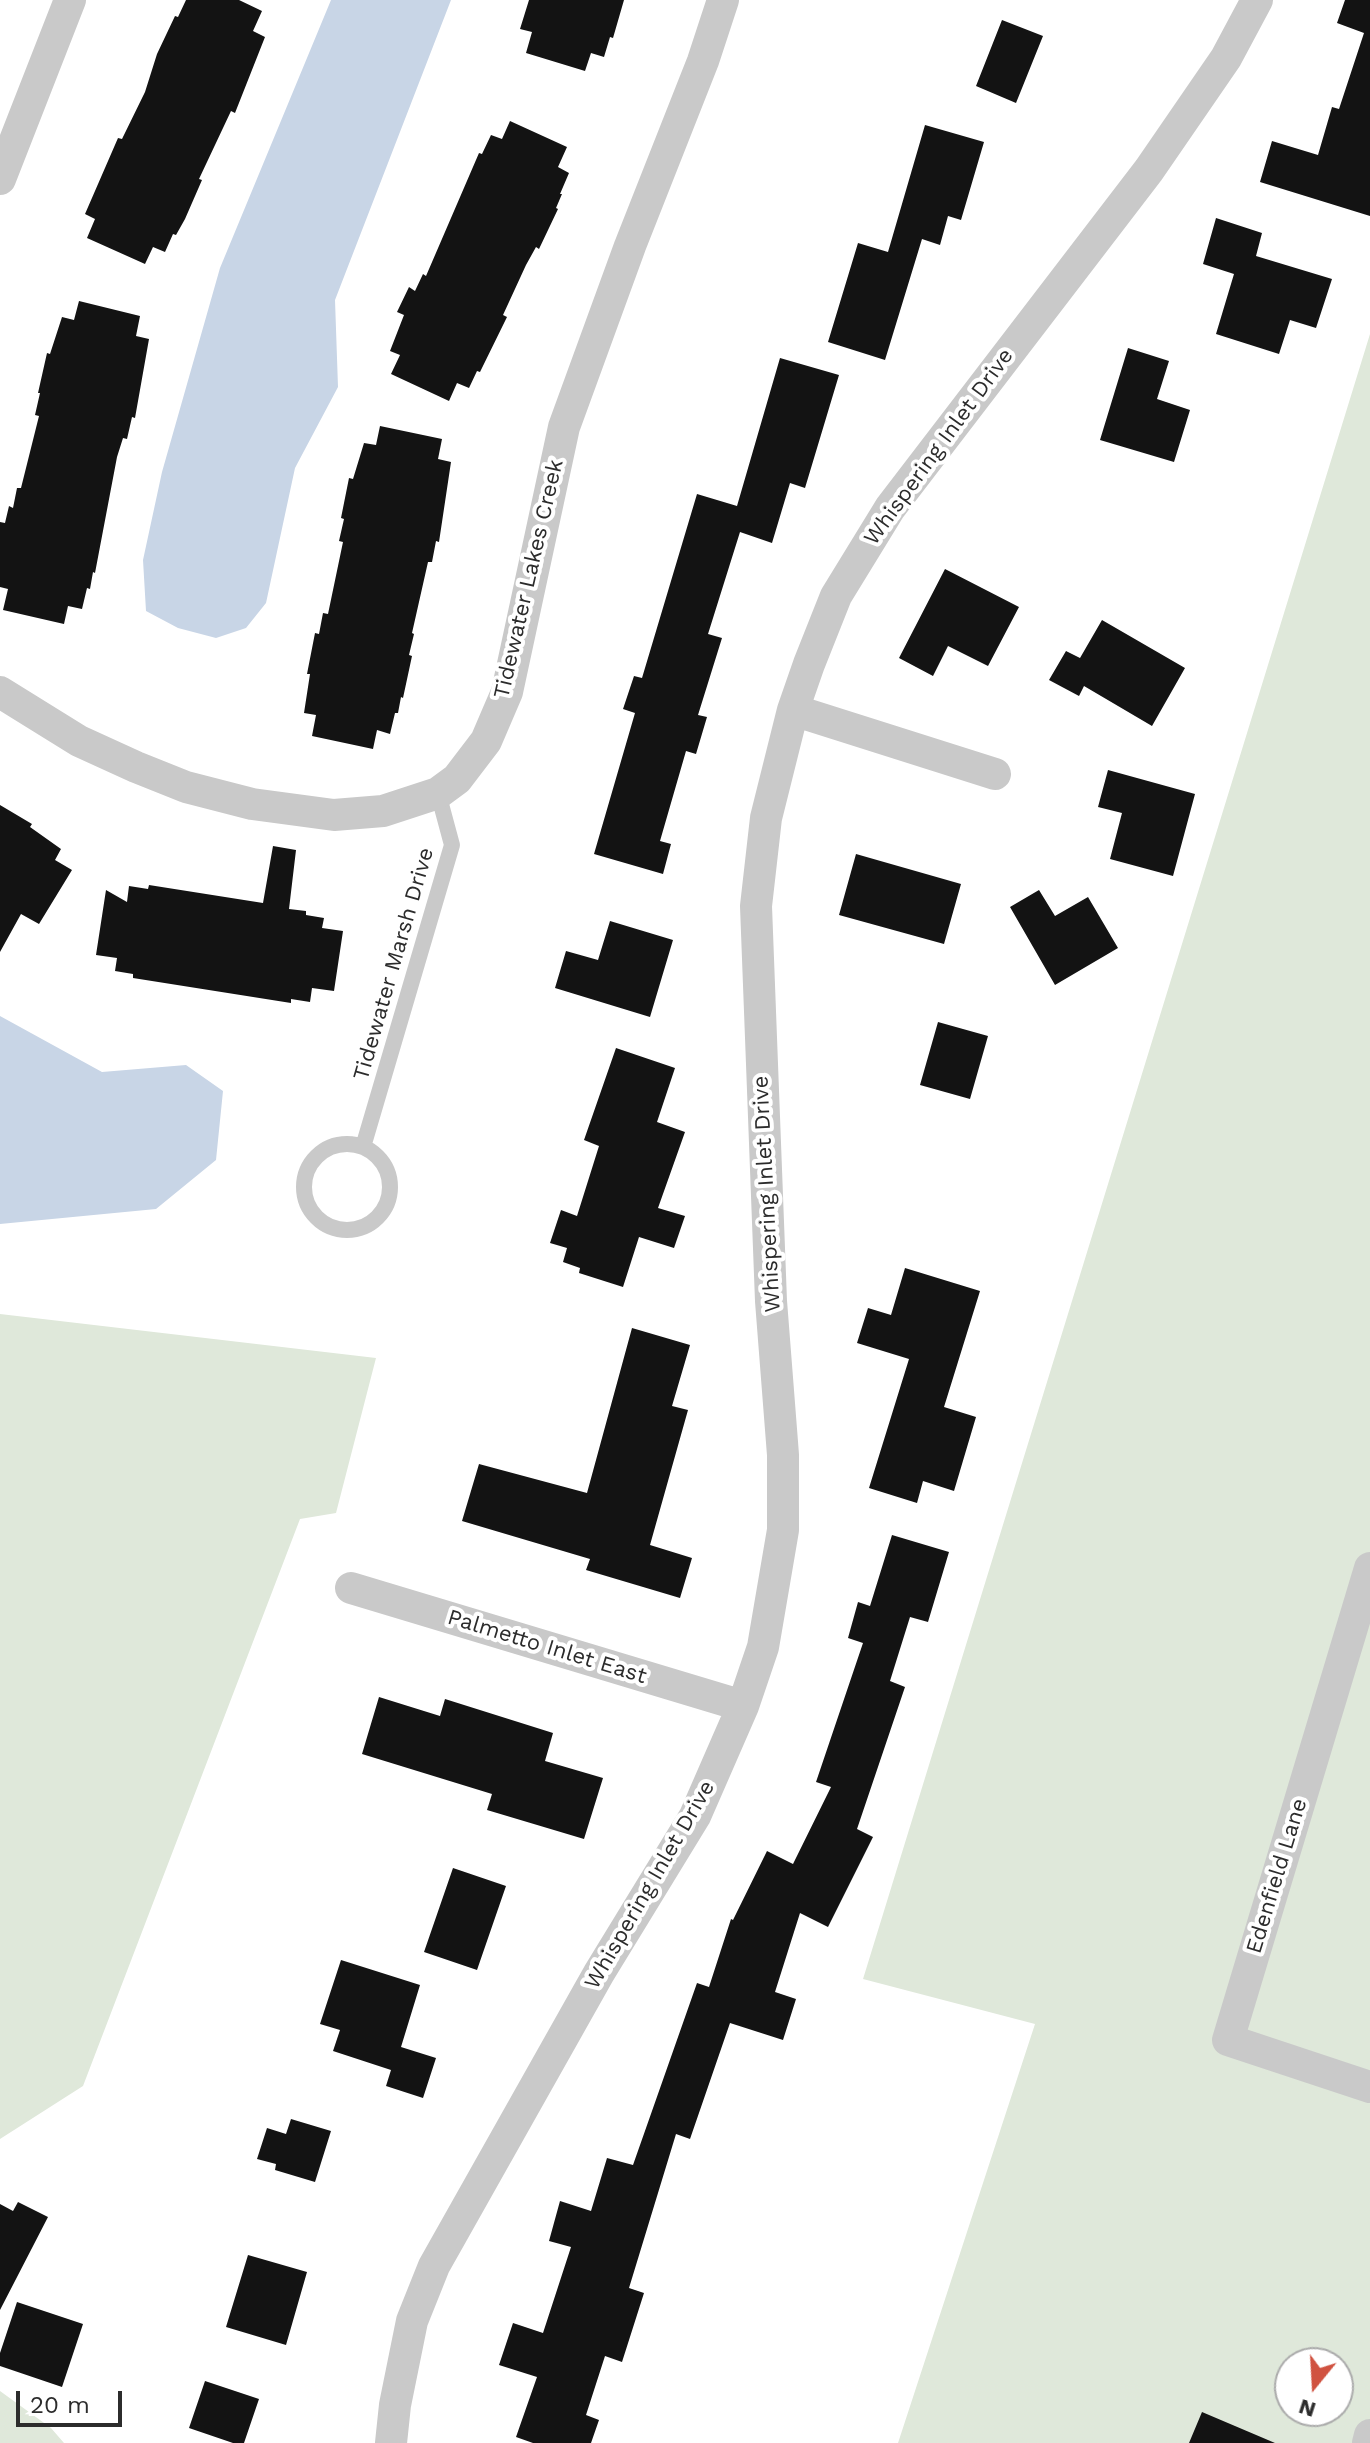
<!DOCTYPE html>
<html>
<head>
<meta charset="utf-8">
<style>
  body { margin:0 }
  #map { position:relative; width:1370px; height:2443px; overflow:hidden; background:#fff; font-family:"Work Sans",sans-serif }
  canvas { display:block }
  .north { position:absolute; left:1274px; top:2347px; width:80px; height:80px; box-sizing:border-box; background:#fff; border:2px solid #ababab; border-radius:50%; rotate:198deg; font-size:22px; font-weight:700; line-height:32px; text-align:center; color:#2c2c2c }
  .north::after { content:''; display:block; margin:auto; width:28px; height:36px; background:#d05240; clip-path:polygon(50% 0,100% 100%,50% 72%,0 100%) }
  .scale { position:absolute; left:16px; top:2391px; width:106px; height:36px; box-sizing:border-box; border:4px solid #2c2c2c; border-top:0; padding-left:10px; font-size:24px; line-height:28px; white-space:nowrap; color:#2c2c2c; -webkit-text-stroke:6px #fff; paint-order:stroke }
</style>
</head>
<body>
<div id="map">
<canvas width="1370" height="2443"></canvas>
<div class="north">N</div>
<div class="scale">20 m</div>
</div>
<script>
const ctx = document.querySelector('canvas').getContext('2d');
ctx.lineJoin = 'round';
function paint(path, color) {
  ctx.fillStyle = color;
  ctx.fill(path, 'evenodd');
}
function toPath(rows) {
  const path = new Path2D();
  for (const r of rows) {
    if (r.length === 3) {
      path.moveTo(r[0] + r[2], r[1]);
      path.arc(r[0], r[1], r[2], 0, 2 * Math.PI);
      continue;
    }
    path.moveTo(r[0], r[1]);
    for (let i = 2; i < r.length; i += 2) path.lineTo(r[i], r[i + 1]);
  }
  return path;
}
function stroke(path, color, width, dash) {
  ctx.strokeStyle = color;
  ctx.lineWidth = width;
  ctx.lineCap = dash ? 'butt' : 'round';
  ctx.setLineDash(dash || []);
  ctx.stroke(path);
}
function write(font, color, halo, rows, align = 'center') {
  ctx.font = font + ' "Work Sans",sans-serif';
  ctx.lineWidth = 8;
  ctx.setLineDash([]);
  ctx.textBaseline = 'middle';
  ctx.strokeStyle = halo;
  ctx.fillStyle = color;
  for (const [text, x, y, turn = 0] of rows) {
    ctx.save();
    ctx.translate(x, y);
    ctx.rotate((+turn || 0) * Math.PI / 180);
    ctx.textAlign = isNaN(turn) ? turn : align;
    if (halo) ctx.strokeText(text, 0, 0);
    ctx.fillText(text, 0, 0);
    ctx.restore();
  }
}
const green = toPath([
  [1370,334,1370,2443,898,2443,1035,2024,863,1979],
  [1290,2363,1338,2363,1338,2411,1290,2411],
  [0,1314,376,1358,336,1513,300,1519,83,2086,0,2139],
  [0,2391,51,2428,64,2443,0,2443]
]);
const water = toPath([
  [331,0,451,0,335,300,338,387,295,468,266,603,246,628,216,638,178,628,146,611,143,560,162,472,220,268],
  [0,1016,102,1072,186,1065,223,1091,216,1160,156,1209,0,1224]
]);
const building = toPath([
  [186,0,239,0,262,11,253,31,265,37,235,113,231,111,199,179,202,180,185,219,176,235,173,234,165,252,153,247,145,264,87,238,95,219,85,214,118,138,122,139,145,92,157,54,175,16,178,17],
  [529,0,624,0,613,38,610,37,604,57,591,53,585,71,526,53,532,32,520,29],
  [1345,0,1370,0,1370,216,1260,182,1272,141,1318,155,1332,107,1339,109,1364,33,1337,23],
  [1002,20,1043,36,1016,103,976,86],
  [510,121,567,147,558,167,569,173,560,194,562,194,556,208,558,209,539,249,536,247,526,265,503,315,507,317,480,372,477,371,469,388,457,383,449,401,391,374,400,355,390,351,404,315,397,312,409,287,415,291,423,274,426,276,479,153,482,154,491,135,502,139],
  [925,125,984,142,961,220,948,216,940,245,922,239,885,360,828,342,858,243,888,252],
  [1216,218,1262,233,1256,256,1332,279,1316,328,1290,320,1279,354,1216,334,1234,274,1203,264],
  [79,301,140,316,136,336,149,339,135,418,132,417,127,439,123,438,117,457,95,573,93,572,90,589,87,588,82,609,68,606,64,624,3,610,8,589,0,587,0,522,5,523,9,506,13,508,17,488,21,488,39,416,35,415,40,393,38,393,47,353,50,354,62,317,74,320],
  [1128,348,1169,361,1157,399,1190,410,1174,462,1100,440],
  [780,358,839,375,805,488,790,483,772,543,740,532,708,634,722,638,698,715,707,717,696,754,686,751,660,841,671,844,663,874,594,854,635,713,623,709,634,676,642,678,697,494,737,506],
  [380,426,442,439,438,459,451,462,439,542,436,541,432,562,428,562,412,633,414,634,409,655,412,656,403,698,401,697,398,713,395,713,390,734,377,730,373,749,312,736,316,715,304,713,310,674,307,674,315,633,319,634,323,613,328,614,343,542,339,541,344,519,341,518,349,478,353,479,364,443,376,445],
  [945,569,1019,607,988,666,948,646,933,676,899,658],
  [1102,620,1185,668,1152,726,1084,686,1079,696,1049,680,1066,651,1080,658],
  [1108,770,1195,794,1173,876,1110,859,1122,813,1098,807],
  [0,805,32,824,30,827,61,849,55,860,72,870,39,924,21,914,0,952],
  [273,846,296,850,289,909,306,911,306,915,324,918,322,928,343,931,334,991,312,988,310,1002,291,999,291,1003,133,978,133,974,115,971,117,958,96,955,106,890,127,902,129,886,148,889,149,885,263,903],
  [856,854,961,884,944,944,839,915],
  [1039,890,1055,916,1088,897,1118,948,1055,985,1010,907],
  [610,921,673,940,650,1017,555,988,566,951,598,960],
  [938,1022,988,1036,970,1099,920,1085],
  [616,1048,675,1068,657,1122,685,1132,658,1208,685,1216,674,1248,639,1237,623,1287,579,1273,580,1268,563,1262,567,1248,550,1243,561,1210,577,1216,599,1146,584,1140],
  [905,1268,980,1291,944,1407,976,1417,954,1491,923,1481,917,1503,869,1488,909,1359,857,1343,868,1308,891,1315],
  [632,1328,690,1345,672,1406,688,1410,650,1545,692,1558,680,1598,586,1570,590,1559,462,1521,479,1464,587,1493],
  [892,1535,949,1552,928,1622,910,1617,890,1681,905,1687,857,1829,873,1837,828,1927,800,1913,775,1992,796,1999,783,2040,730,2023,690,2139,676,2134,629,2288,644,2293,622,2362,605,2356,586,2415,599,2420,591,2443,533,2443,516,2437,537,2377,499,2365,513,2323,543,2333,571,2247,549,2241,560,2201,591,2211,607,2158,633,2165,697,1983,709,1987,731,1919,733,1920,767,1851,793,1864,831,1787,816,1782,863,1643,848,1638,858,1602,870,1606],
  [379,1697,440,1716,445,1699,553,1733,545,1761,603,1778,584,1839,487,1810,492,1794,362,1754],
  [453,1868,506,1886,477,1970,424,1952],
  [341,1960,420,1985,401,2047,436,2058,423,2098,386,2086,391,2070,333,2051,340,2030,320,2024],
  [291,2119,331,2131,315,2182,275,2170,276,2164,257,2159,267,2128,286,2134],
  [18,2202,48,2217,0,2310,0,2204,13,2211],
  [248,2255,307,2272,286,2345,226,2327],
  [17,2302,83,2324,62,2387,0,2366,0,2353],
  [205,2381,259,2399,244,2443,233,2443,189,2428],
  [1202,2412,1275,2443,1189,2443]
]);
const lane = toPath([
  [347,1187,43],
  [363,1147,452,845,438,793]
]);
const street = toPath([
  [0,179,70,0],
  [0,692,79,741,136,767,186,787,252,804,334,815,383,811,438,793,457,779,486,741,507,692,564,427,630,246,703,61,723,0],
  [793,710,995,774],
  [1370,1568,1228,2040,1370,2087],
  [351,1588,743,1706],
  [391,2443,395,2405,412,2321,434,2266,599,1973,695,1816,743,1706,763,1647,783,1530,783,1455,771,1301,756,906,766,818,793,710,809,664,836,596,890,508,1149,170,1226,58,1257,0],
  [1368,2443,1370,2435]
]);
const streetNames = [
  ["Whispering Inlet Drive",939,447,-54],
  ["Tidewater Lakes Creek",529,579,-77],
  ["Tidewater Marsh Drive",394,964,-74],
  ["Whispering Inlet Drive",767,1194,-93],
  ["Palmetto Inlet East",547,1647,17],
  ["Edenfield Lane",1277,1876,-73],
  ["Whispering Inlet Drive",650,1885,-60]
];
paint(green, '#dfe8da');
paint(water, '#c8d5e6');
paint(building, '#131313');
stroke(lane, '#c9c9c9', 16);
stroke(street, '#c9c9c9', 32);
write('22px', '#2c2c2c', '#fff', streetNames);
</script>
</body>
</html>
